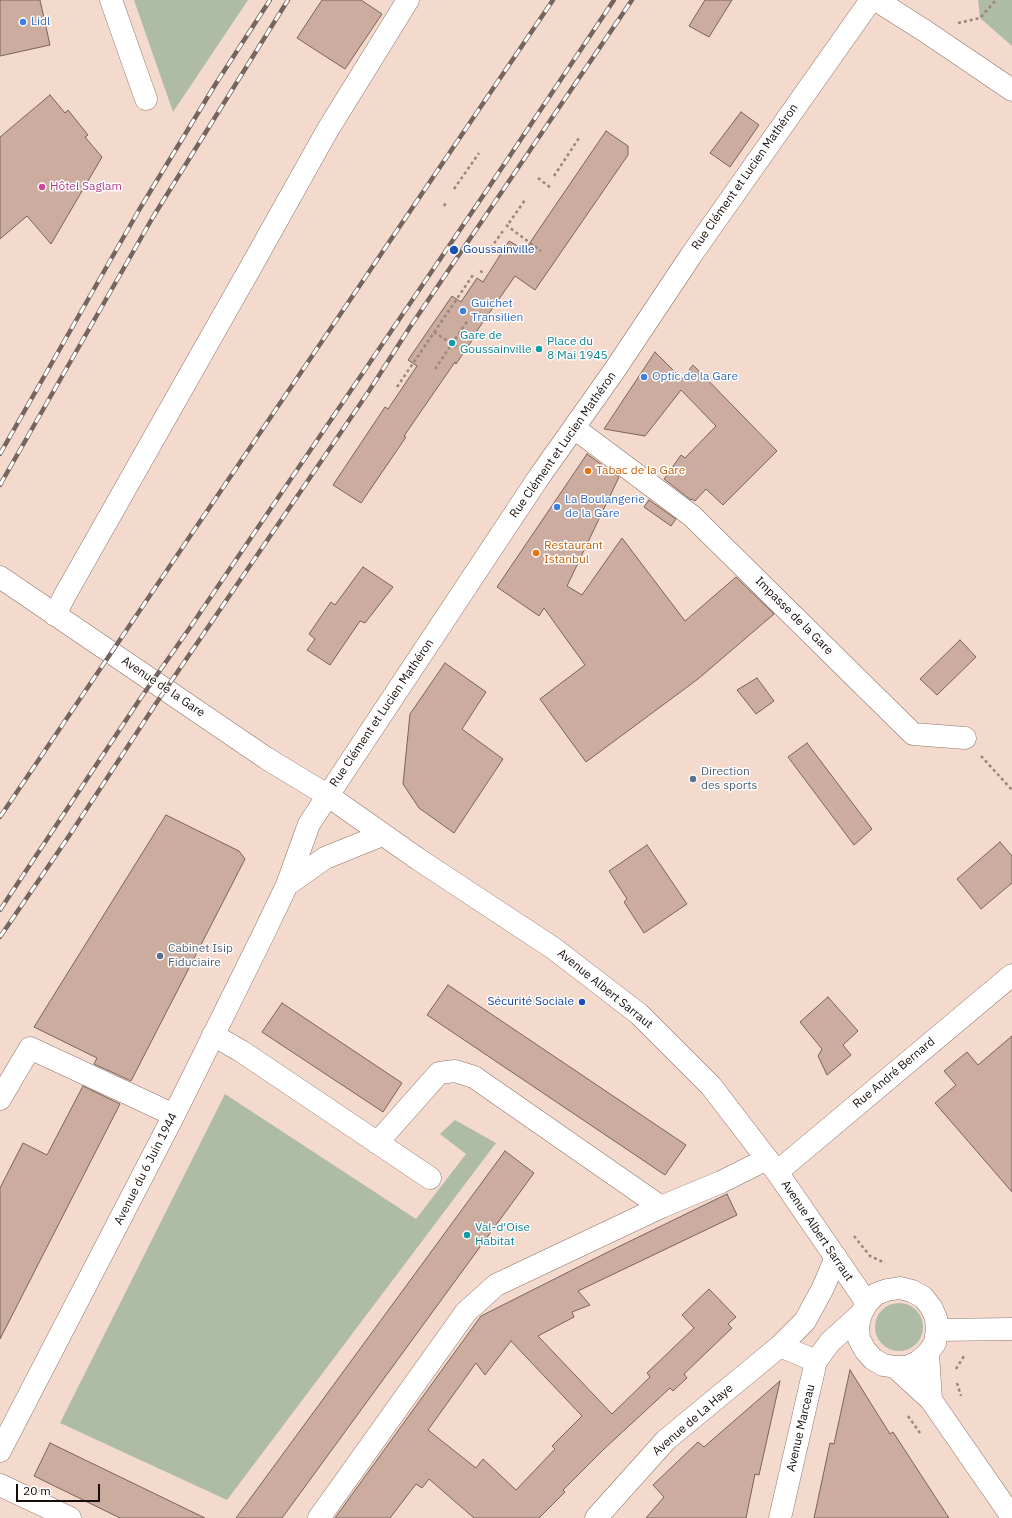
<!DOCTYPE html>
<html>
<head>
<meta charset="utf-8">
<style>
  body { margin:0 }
  #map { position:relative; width:1012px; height:1518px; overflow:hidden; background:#f4d9cd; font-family:"IBM Plex Sans",sans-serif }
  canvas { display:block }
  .scale { position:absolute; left:16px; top:1484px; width:84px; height:18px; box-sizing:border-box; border:2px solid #170e0a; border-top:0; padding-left:5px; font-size:12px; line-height:14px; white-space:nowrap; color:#170e0a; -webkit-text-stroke:3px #fff; paint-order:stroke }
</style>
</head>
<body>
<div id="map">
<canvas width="1012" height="1518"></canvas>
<div class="scale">20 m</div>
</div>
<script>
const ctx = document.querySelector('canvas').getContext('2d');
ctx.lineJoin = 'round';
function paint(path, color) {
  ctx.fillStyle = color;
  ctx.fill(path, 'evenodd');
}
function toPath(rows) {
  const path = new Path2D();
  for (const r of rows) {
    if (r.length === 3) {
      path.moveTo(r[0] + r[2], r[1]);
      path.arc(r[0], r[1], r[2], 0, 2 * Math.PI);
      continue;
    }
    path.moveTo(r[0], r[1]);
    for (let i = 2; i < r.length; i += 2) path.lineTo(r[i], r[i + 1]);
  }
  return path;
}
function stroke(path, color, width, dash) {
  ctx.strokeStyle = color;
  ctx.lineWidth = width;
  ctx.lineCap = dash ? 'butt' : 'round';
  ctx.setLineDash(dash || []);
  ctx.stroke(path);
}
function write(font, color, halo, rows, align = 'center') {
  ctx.font = font + ' "IBM Plex Sans",sans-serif';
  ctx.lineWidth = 3;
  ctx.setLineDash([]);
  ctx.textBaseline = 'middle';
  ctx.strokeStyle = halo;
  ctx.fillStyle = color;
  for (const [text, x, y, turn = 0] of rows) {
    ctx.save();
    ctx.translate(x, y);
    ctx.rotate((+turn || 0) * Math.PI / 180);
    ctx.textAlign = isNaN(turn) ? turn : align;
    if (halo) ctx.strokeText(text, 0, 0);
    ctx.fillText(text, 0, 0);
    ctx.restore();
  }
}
const green = toPath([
  [134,0,248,0,173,112],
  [978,0,1012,0,1012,46,980,18],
  [225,1094,416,1219,466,1154,440,1134,455,1120,496,1143,227,1500,60,1423],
  [899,1327,24]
]);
const building = toPath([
  [0,0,40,0,50,45,0,56,0,0],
  [322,0,361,0,382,14,345,69,297,38,322,0],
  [705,0,732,0,709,37,689,26,705,0],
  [50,95,65,113,68,110,88,135,85,137,102,157,51,244,27,216,0,239,0,137,50,95],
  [741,112,759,125,730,167,710,153,741,112],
  [606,131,628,146,628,155,535,290,515,276,472,338,473,339,456,364,455,362,404,436,406,437,361,503,333,485,385,407,388,409,417,366,408,360,452,296,461,302,477,278,483,282,509,241,525,250,606,131],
  [655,352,682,379,693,365,777,451,723,505,706,489,695,501,692,499,691,500,664,479,681,455,685,458,716,426,681,390,645,436,604,429,655,352],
  [587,454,619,477,567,586,582,595,622,538,685,621,736,577,774,614,698,679,586,762,540,699,585,665,544,608,539,616,497,587,587,454],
  [649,500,676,519,671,526,644,507,649,500],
  [363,567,393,587,365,623,360,621,330,665,307,650,315,639,309,634,331,602,335,605,363,567],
  [960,640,976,657,937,695,920,679,960,640],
  [445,663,486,692,462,729,503,759,454,833,419,808,403,784,410,714,445,663],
  [757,678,774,701,756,714,737,690,757,678],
  [807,743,872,829,854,845,788,757,807,743],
  [166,815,239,851,245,859,131,1081,94,1064,97,1058,34,1027,166,815],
  [1000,842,1012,856,1012,883,981,909,957,879,1000,842],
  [647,845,687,904,644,933,624,902,627,899,609,871,647,845],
  [448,985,686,1145,665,1175,427,1015,448,985],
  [828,997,858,1031,843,1045,851,1055,827,1075,818,1056,822,1049,800,1022,828,997],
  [282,1003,402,1083,383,1112,262,1032,282,1003],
  [1012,1036,1012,1192,935,1103,956,1085,944,1071,967,1052,978,1065,1012,1036],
  [83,1086,120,1104,0,1339,0,1188,23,1143,47,1155,83,1086],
  [505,1151,534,1173,282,1518,236,1518,505,1151],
  [727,1194,737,1215,578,1291,590,1305,572,1312,574,1317,538,1336,612,1414,650,1377,647,1373,694,1328,682,1315,709,1289,736,1317,728,1324,732,1328,684,1374,687,1378,673,1391,670,1388,604,1449,563,1490,565,1492,539,1518,474,1518,429,1479,422,1488,416,1484,390,1518,335,1518,481,1316,618,1247,727,1194],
  [511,1341,582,1416,552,1446,555,1449,516,1490,483,1459,476,1468,428,1430,476,1363,485,1375,511,1341],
  [850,1370,890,1434,893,1432,949,1518,814,1518,830,1443,834,1444,850,1370],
  [780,1381,759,1475,755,1474,746,1518,646,1518,664,1497,653,1485,698,1442,704,1447,780,1381],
  [50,1443,205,1518,120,1518,34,1476,50,1443]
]);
const path = toPath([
  [958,23,980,18,996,0],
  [554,176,579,138],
  [538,178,551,188],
  [454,189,479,153],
  [444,206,447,201],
  [509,223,525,200],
  [506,225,541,251],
  [508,252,510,248],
  [487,253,503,231],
  [480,271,484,273],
  [434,332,466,353],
  [435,369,468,320],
  [397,387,473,275],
  [981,756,1012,790],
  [854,1236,870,1256,885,1263],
  [956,1369,964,1356],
  [957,1383,961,1396],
  [908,1416,920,1433]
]);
const minor = toPath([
  [111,0,146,99],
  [876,0,925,31,1012,90],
  [574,428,692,516,913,734,965,738],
  [0,577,266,758,327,795,418,859,553,948,639,1014,711,1086,777,1172,867,1303],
  [55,615,65,595,252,265,327,131,408,0],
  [287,885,325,858,382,835],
  [213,1035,241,1051,430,1178],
  [0,1099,30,1048,174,1115],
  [777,1172,1012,975],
  [661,1207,721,1182,767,1159],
  [937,1330,1012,1329],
  [780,1346,816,1361],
  [928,1353,918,1362,907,1367,895,1367,883,1365,873,1359,865,1350,859,1339,858,1326,861,1314,867,1303,876,1294,887,1290,900,1288,912,1291,923,1297,931,1307,936,1318,937,1330,935,1343,928,1353,931,1400],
  [895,1367,931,1400,1012,1517],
  [0,1451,174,1115,262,937,287,885,309,824,539,477,614,371,692,254,871,0],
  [0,1485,70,1518],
  [319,1518,466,1312,496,1285,661,1207,474,1077,455,1071,439,1073,377,1143],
  [596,1518,666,1440,780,1346,805,1321,823,1288,836,1257],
  [780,1518,816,1361,830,1342,861,1314]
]);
const rail = toPath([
  [0,454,139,210,215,85,270,0],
  [0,485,153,217,288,0],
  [0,817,553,0],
  [0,910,140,699,189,629,489,187,614,0],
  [0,937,69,836,155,705,369,391,410,327,632,0]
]);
const markers = [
  [23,22,4,"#3f7fe0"],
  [42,187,4,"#d1479c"],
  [454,250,5,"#1a4fb4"],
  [463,311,4,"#3f7fe0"],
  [452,343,4,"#0f9aa8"],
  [539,349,4,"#0f9aa8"],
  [644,377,4,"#3f7fe0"],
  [588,471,4,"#e8710a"],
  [557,507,4,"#3f7fe0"],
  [536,553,4,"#e8710a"],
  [693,779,4,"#5c6f8a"],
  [160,956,4,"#5c6f8a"],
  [582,1002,4,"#1a4fb4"],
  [467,1235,4,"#0f9aa8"]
];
const shopNames = [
  ["Lidl",31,22],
  ["Guichet",471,304],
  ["Transilien",471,318],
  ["Optic de la Gare",652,377],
  ["La Boulangerie",565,500],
  ["de la Gare",565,514]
];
const streetNames = [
  ["Rue Clément et Lucien Mathéron",745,177,-55],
  ["Rue Clément et Lucien Mathéron",563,445,-55],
  ["Impasse de la Gare",794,616,45],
  ["Avenue de la Gare",163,687,34],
  ["Rue Clément et Lucien Mathéron",382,713,-56],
  ["Avenue Albert Sarraut",605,989,39],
  ["Rue André Bernard",894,1073,-40],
  ["Avenue du 6 Juin 1944",146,1169,-63],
  ["Avenue Albert Sarraut",817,1231,56],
  ["Avenue de La Haye",693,1420,-41],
  ["Avenue Marceau",801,1428,-77]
];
const hotelNames = [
  ["Hôtel Saglam",50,187]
];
const transitNames = [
  ["Goussainville",463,250],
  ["Sécurité Sociale",574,1002,"right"]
];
const cultureNames = [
  ["Gare de",460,336],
  ["Goussainville",460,350],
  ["Place du",547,342],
  ["8 Mai 1945",547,356],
  ["Val-d'Oise",475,1228],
  ["Habitat",475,1242]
];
const foodNames = [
  ["Tabac de la Gare",596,471],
  ["Restaurant",544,546],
  ["Istanbul",544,560]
];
const serviceNames = [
  ["Direction",701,772],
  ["des sports",701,786],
  ["Cabinet Isip",168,949],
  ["Fiduciaire",168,963]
];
paint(green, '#afbca5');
paint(building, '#cbac9f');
stroke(building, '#7a6359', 1);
stroke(minor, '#8d756b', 23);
stroke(path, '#99867d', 2.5, [3, 3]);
stroke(minor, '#fff', 22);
stroke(rail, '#76655e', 4.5);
stroke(rail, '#fff', 3, [9]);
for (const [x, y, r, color] of markers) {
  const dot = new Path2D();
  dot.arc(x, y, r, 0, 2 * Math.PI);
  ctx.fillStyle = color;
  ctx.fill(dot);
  stroke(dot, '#fff', 1.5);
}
write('12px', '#366cbe', '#fff', shopNames, 'left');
write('12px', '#170e0a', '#fff', streetNames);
write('12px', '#b23c85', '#fff', hotelNames, 'left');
write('12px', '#164399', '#fff', transitNames, 'left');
write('12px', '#0d838f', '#fff', cultureNames, 'left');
write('12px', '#c56008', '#fff', foodNames, 'left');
write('12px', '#4e5e75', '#fff', serviceNames, 'left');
</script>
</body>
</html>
